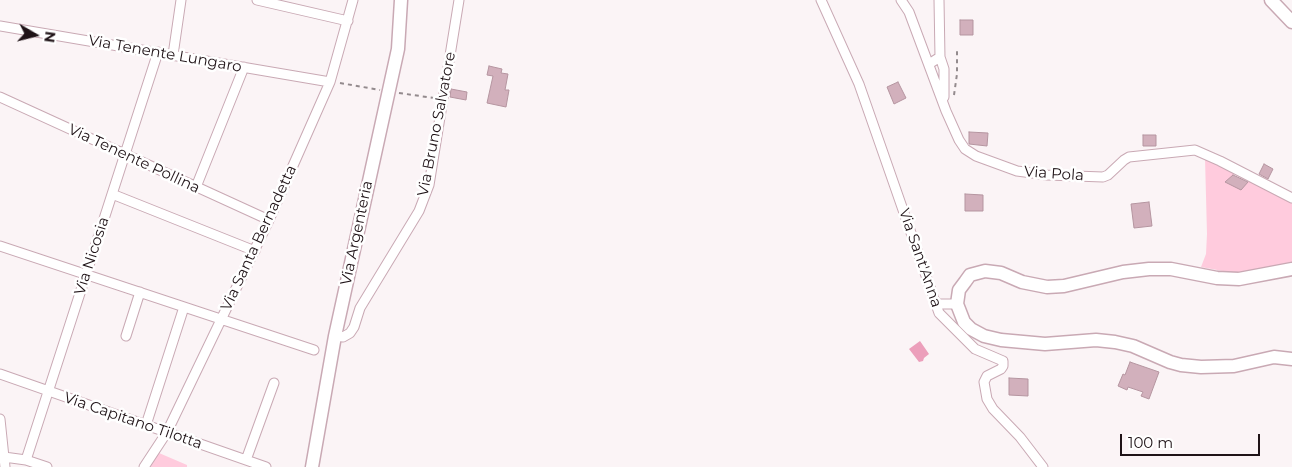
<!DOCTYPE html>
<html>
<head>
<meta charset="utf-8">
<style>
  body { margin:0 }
  #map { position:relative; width:1292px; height:467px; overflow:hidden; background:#fbf4f6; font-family:Montserrat,sans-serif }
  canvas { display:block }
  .north { position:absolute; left:10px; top:10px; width:50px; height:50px; -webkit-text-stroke:4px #fff; paint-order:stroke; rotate:98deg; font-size:14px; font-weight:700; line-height:20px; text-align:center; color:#1f1317 }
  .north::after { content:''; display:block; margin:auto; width:18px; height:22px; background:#1f1317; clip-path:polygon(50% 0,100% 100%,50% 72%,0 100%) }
  .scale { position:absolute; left:1120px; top:434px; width:140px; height:22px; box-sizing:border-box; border:2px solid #1f1317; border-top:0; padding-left:6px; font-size:15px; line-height:18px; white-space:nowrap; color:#1f1317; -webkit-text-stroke:4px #fff; paint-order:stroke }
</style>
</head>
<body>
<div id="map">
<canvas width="1292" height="467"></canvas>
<div class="north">N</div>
<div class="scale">100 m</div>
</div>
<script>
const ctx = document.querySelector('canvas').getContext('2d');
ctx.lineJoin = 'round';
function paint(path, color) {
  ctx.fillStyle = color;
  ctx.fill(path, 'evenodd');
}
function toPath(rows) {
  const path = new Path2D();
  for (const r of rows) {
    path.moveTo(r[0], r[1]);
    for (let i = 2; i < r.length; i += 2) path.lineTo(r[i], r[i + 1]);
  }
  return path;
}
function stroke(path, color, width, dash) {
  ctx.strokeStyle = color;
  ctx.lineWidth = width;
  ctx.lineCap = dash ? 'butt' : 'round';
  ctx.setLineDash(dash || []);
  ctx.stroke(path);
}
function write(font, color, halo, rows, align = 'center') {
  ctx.font = font + ' Montserrat,sans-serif';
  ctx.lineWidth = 5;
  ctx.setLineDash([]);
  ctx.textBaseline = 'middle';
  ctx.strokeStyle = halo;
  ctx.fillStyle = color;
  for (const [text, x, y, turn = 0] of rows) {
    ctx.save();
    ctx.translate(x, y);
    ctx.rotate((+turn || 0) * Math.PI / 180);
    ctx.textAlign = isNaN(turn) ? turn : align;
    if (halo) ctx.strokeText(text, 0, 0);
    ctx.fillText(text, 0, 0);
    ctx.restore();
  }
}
const green = toPath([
  [1205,158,1236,172,1226,182,1241,189,1250,180,1292,203,1292,263,1254,273,1239,274,1201,267,1206,254,1207,234],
  [159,453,187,465,187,467,150,467]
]);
const water = toPath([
  [920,341,929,354,924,358,923,361,919,362,909,349]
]);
const building = toPath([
  [960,20,973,20,973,35,960,35,960,20],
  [489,66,502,69,501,73,508,74,505,90,509,90,506,107,487,103,493,76,487,75,489,66],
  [898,82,906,98,894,104,887,87,898,82],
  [451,89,467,92,466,100,450,97,451,89],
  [969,132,988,133,987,146,969,144,969,132],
  [1143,135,1156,135,1156,146,1143,146,1143,135],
  [1264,164,1273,169,1268,179,1259,174,1264,164],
  [1233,175,1248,182,1241,190,1225,182,1233,175],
  [965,194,983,195,983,211,965,211,965,194],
  [1149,202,1152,226,1134,228,1131,204,1149,202],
  [1130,362,1159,372,1149,399,1141,396,1143,392,1128,387,1127,390,1118,386,1123,374,1125,375,1130,362],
  [1009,378,1028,379,1028,396,1009,395,1009,378]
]);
const path = toPath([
  [340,83,380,90],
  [399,93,434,98],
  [954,95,957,74,957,50]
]);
const street = toPath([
  [257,0,348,21],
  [821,0,859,84,939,313,975,349,1003,361,1003,366,1001,369,987,376,984,382,987,399,993,409,1020,437,1043,467],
  [901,0,909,12,946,111,959,140,965,149,976,156,1017,171,1047,175,1103,177,1108,175,1124,160,1129,157,1195,150,1220,161,1292,198],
  [0,26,330,82],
  [173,55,181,0],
  [940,57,944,69,944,97],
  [929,64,940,57,939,0],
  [0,97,269,220],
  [196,187,244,67],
  [112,194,255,251],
  [0,246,314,350],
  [936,304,957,304],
  [126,336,140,292],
  [335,336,343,337,350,333,354,327,360,308,419,211,429,185,459,0],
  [0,374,266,467],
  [0,419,5,467],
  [146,425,184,307],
  [4,457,26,460,47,467],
  [26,460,158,52],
  [246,460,274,383],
  [144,467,167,432,269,220,330,82,353,0]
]);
const secondary = toPath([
  [1271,0,1292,22],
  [1292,269,1239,279,1217,278,1171,269,1149,269,1123,272,1064,286,1047,287,1022,282,1001,273,985,271,970,275,965,282,959,290,957,304,964,322,971,329,984,336,1001,340,1045,344,1096,340,1115,342,1133,346,1170,362,1181,365,1201,367,1234,366,1274,357,1292,359],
  [312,467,335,336,398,49,401,0]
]);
const streetNames = [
  ["Via Tenente Lungaro",165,54,10],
  ["Via Bruno Salvatore",437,124,-79],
  ["Via Tenente Pollina",134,159,25],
  ["Via Pola",1054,174,4],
  ["Via Argenteria",357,233,-78],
  ["Via Santa Bernadetta",259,238,-65],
  ["Via Nicosia",92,256,-72],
  ["Via Sant'Anna",920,258,71],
  ["Via Capitano Tilotta",133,421,19]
];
paint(green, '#ffcbdd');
paint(water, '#ec9fbb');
paint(building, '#d2b0bc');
stroke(building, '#b595a0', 1);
stroke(street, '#c9a9b4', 11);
stroke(secondary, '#c9a9b4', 15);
stroke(path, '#938a8d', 2, [4, 4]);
stroke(street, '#fff', 9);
stroke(secondary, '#fff', 12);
write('15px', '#1f1317', '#fff', streetNames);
</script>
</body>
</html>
